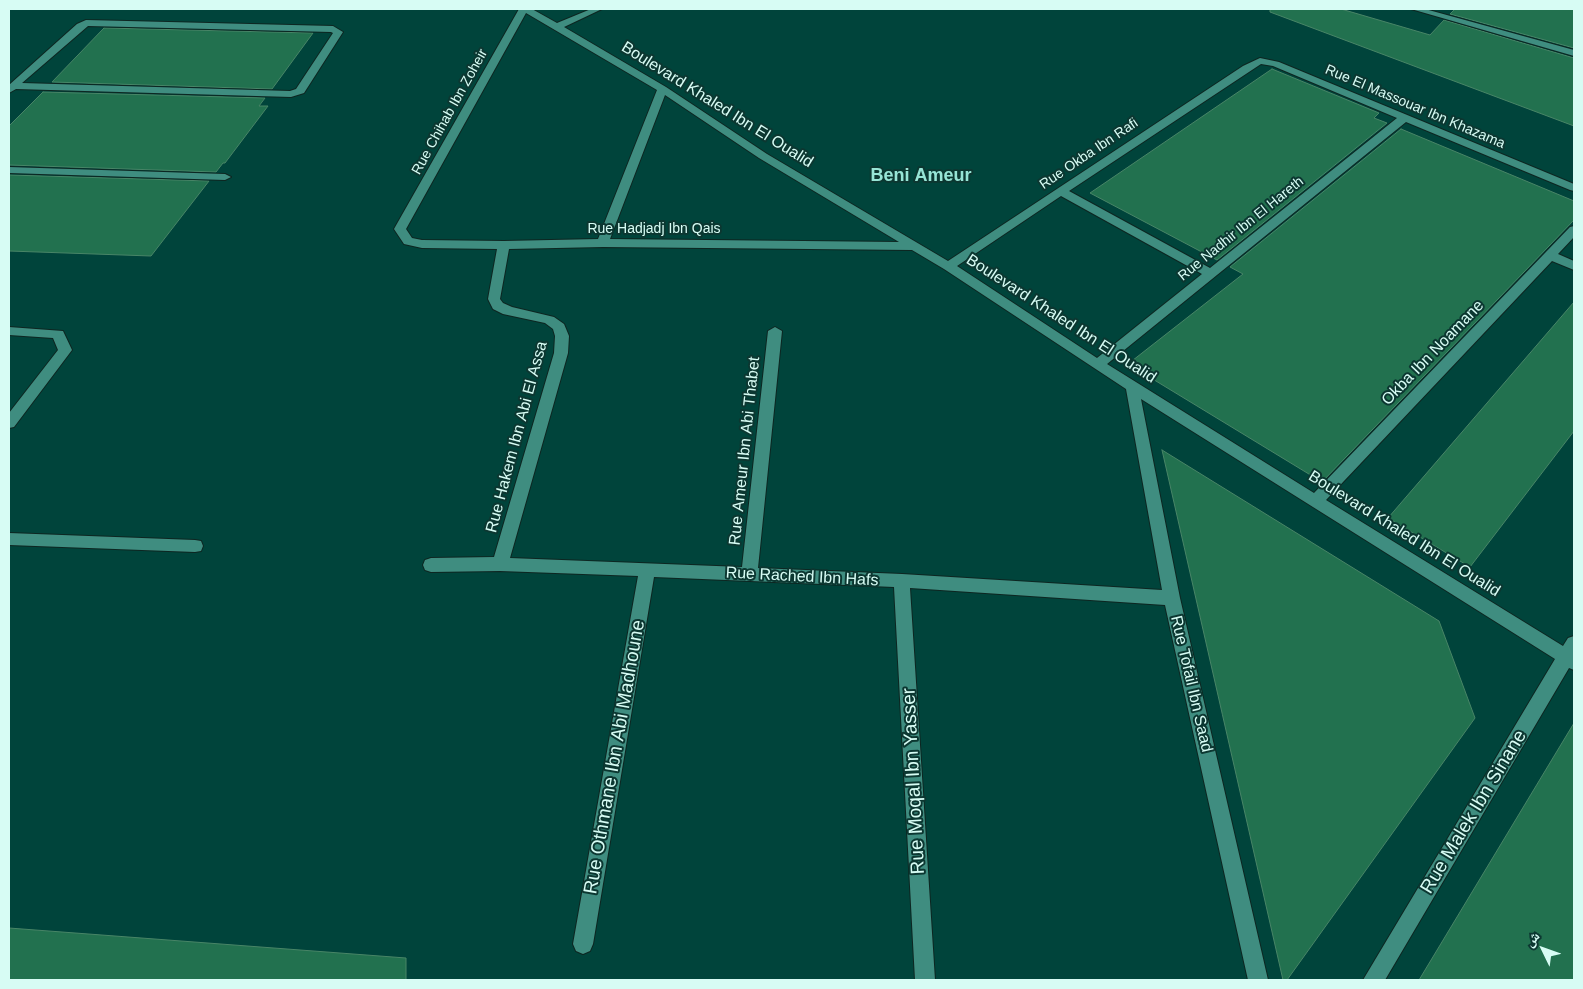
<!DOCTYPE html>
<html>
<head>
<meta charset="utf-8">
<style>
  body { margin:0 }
  #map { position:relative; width:1583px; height:989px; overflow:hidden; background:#00443b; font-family:Arial,"Noto Naskh Arabic",sans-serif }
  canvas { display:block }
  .frame { position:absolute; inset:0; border:10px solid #d7fcf4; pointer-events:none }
  .north { position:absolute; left:1518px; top:924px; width:50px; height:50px; -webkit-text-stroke:4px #0c3731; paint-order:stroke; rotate:312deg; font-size:14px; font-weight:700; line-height:20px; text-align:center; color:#d7fcf4 }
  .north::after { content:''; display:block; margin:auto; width:18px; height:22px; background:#d7fcf4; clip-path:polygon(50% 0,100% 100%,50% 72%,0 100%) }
</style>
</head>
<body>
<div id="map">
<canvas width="1583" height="989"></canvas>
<div class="frame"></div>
<div class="north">ش</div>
</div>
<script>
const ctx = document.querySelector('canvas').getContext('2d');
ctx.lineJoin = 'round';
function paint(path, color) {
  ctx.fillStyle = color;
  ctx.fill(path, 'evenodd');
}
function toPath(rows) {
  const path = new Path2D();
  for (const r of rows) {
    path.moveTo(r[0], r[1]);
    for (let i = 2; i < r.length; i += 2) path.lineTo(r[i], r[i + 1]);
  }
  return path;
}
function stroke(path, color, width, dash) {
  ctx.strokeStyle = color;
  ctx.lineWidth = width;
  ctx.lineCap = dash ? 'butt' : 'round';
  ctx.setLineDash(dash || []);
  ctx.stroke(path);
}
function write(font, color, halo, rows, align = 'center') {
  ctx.font = font + ' Arial,sans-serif';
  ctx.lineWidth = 4;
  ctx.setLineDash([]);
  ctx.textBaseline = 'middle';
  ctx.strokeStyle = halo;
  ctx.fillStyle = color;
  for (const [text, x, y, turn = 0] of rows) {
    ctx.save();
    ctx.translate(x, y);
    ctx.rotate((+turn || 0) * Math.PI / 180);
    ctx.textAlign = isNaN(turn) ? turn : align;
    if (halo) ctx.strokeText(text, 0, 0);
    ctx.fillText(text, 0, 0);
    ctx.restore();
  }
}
const building = toPath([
  [1270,9,1341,9,1430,35,1444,20,1574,58,1574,126,1270,12,1270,9],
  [1455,9,1574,9,1574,48,1450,14,1455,9],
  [104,28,313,33,272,89,52,82,104,28],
  [1272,69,1379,113,1374,118,1387,123,1217,260,1090,193,1272,69],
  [43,92,265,98,259,106,268,106,225,163,223,163,216,172,9,165,9,126,43,92],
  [1401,129,1574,201,1574,220,1322,482,1128,364,1243,274,1230,267,1401,129],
  [9,175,209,181,151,256,9,251,9,175],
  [1574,302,1574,431,1470,567,1388,518,1574,302],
  [1162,450,1439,621,1475,718,1287,980,1283,980,1162,450],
  [1574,723,1574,980,1419,980,1574,723],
  [9,928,406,958,406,980,9,980,9,928]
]);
const minor = toPath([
  [519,9,532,9,557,23,591,9,602,9,564,27,666,87,767,154,948,261,1243,66,1260,58,1279,62,1574,184,1574,191,1570,190,1406,122,1107,364,1314,493,1570,227,1574,226,1574,237,1558,254,1574,261,1574,270,1552,261,1326,500,1563,646,1568,638,1574,636,1574,670,1569,668,1385,980,1363,980,1555,659,1141,399,1180,598,1268,980,1248,980,1165,605,910,588,935,980,915,980,894,587,654,577,593,944,590,951,583,954,576,951,573,944,638,576,500,571,431,572,425,570,423,565,425,560,431,558,494,557,554,353,555,336,553,329,545,323,503,314,493,309,488,299,497,249,422,248,404,244,394,229,519,9],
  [526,13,657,90,598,239,504,241,422,240,412,238,406,229,526,13],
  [1261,64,1273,66,1397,118,1210,268,1069,191,1261,64],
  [665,95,759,158,899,242,610,239,665,95],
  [1061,196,1202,274,1097,358,957,266,1061,196],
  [603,247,912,250,944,269,1126,389,1162,590,902,574,758,568,782,331,775,327,768,331,742,567,510,558,568,353,569,336,564,324,554,317,512,307,503,303,500,299,509,249,603,247],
  [1411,9,1425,9,1574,50,1574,56,1411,9],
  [86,20,333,26,343,32,304,93,291,97,16,89,9,93,9,85,77,24,86,20],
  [88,26,331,32,333,33,296,89,290,91,22,83,88,26],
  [9,167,225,174,231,177,225,180,9,173,9,167],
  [9,327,63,331,72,350,14,427,9,428,9,413,58,350,53,338,9,335,9,327],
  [9,533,195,540,201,541,203,546,201,551,195,552,9,545,9,533]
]);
const farStreetnames = [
  ["Rue El Massouar Ibn Khazama",1415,107,23],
  ["Rue Chihab Ibn Zoheir",450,112,-61],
  ["Rue Okba Ibn Rafi",1089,154,-34],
  ["Rue Hadjadj Ibn Qais",654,229],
  ["Rue Nadhir Ibn El Hareth",1241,229,-39]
];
const streetNames = [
  ["Boulevard Khaled Ibn El Oualid",717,105,32],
  ["Boulevard Khaled Ibn El Oualid",1061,319,33],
  ["Okba Ibn Noamane",1433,353,-46],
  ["Rue Hakem Ibn Abi El Assa",517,437,-75],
  ["Rue Ameur Ibn Abi Thabet",745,451,-84],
  ["Boulevard Khaled Ibn El Oualid",1404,534,32],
  ["Rue Rached Ibn Hafs",802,577,3],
  ["Rue Tofail Ibn Saad",1191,684,77]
];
const farDistrictnames = [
  ["Beni Ameur",921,176]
];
const nearStreetnames = [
  ["Rue Othmane Ibn Abi Madhoune",615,757,-80],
  ["Rue Moqal Ibn Yasser",914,781,-93],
  ["Rue Malek Ibn Sinane",1474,812,-59]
];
paint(building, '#22714f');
stroke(building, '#488567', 1);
stroke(minor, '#0d2621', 2);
paint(minor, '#3f8d80');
write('14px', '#d7fcf4', '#0c3731', farStreetnames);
write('16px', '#d7fcf4', '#0c3731', streetNames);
write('bold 18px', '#97e5d6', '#0c3731', farDistrictnames);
write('19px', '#d7fcf4', '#0c3731', nearStreetnames);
</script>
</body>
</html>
